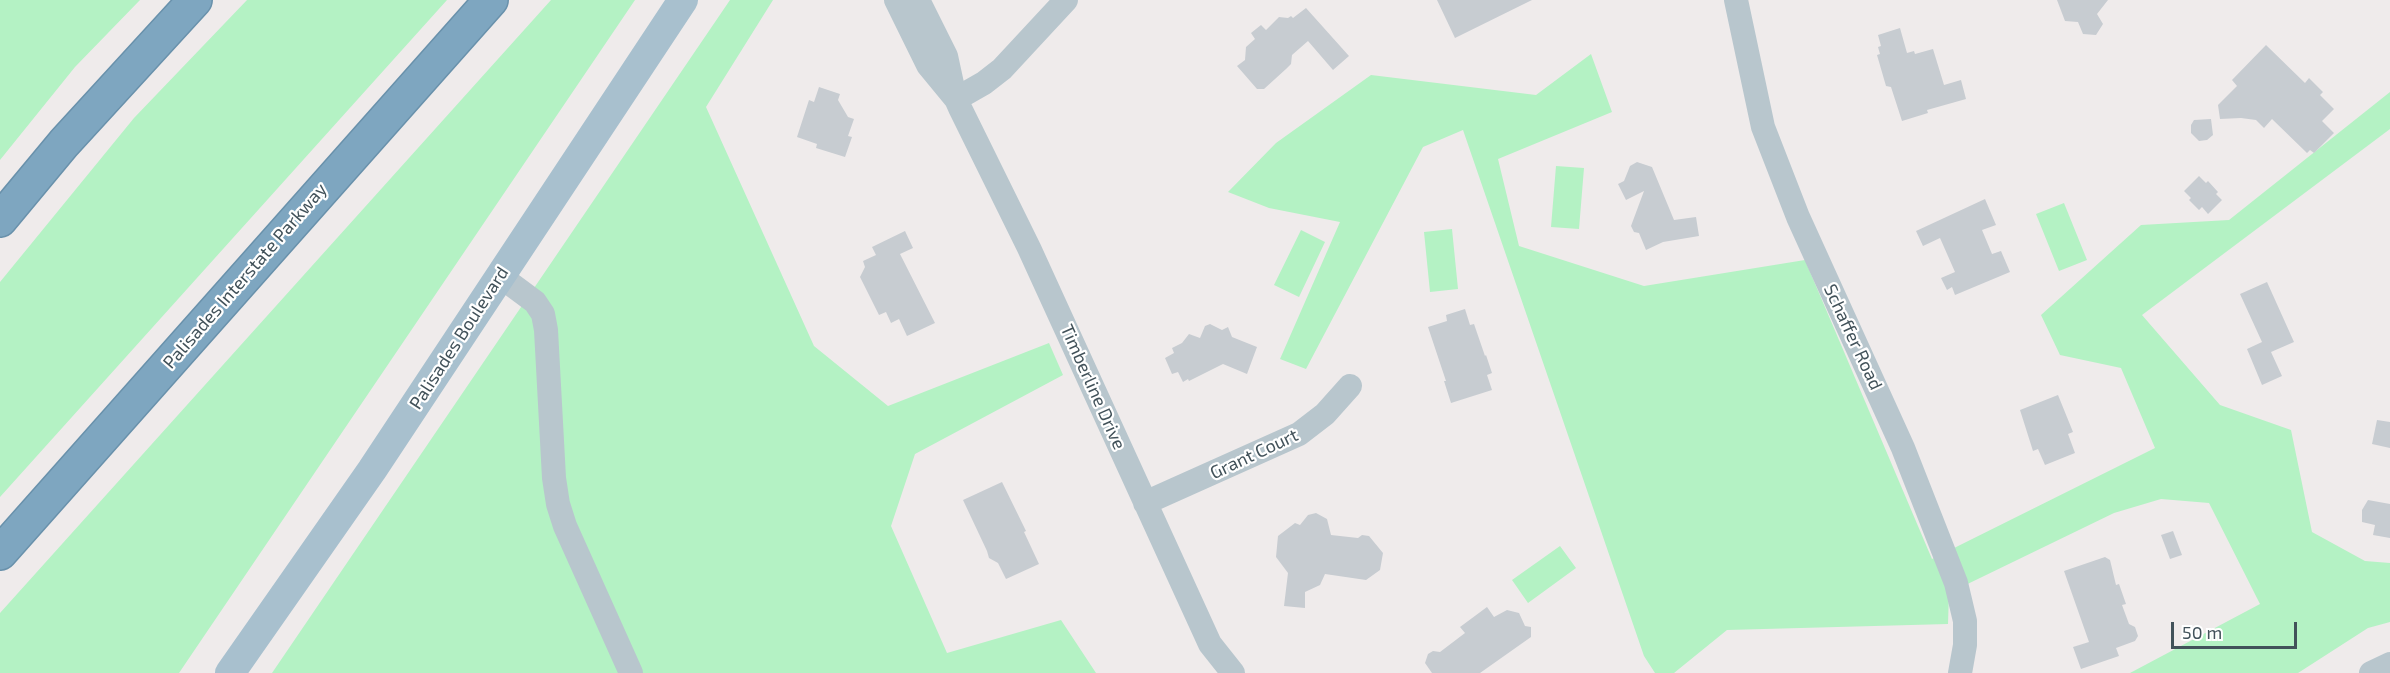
<!DOCTYPE html>
<html>
<head>
<meta charset="utf-8">
<style>
  body { margin:0 }
  #map { position:relative; width:2390px; height:673px; overflow:hidden; background:#efebeb; font-family:"Exo 2",sans-serif }
  canvas { display:block }
  .scale { position:absolute; left:2171px; top:622px; width:126px; height:27px; box-sizing:border-box; border:3px solid #42525a; border-top:0; padding-left:8px; font-size:18px; line-height:21px; white-space:nowrap; color:#42525a; -webkit-text-stroke:4px #fff; paint-order:stroke }
</style>
</head>
<body>
<div id="map">
<canvas width="2390" height="673"></canvas>
<div class="scale">50 m</div>
</div>
<script>
const ctx = document.querySelector('canvas').getContext('2d');
ctx.lineJoin = 'round';
function paint(path, color) {
  ctx.fillStyle = color;
  ctx.fill(path, 'evenodd');
}
function toPath(rows) {
  const path = new Path2D();
  for (const r of rows) {
    path.moveTo(r[0], r[1]);
    for (let i = 2; i < r.length; i += 2) path.lineTo(r[i], r[i + 1]);
  }
  return path;
}
function stroke(path, color, width, dash) {
  ctx.strokeStyle = color;
  ctx.lineWidth = width;
  ctx.lineCap = dash ? 'butt' : 'round';
  ctx.setLineDash(dash || []);
  ctx.stroke(path);
}
function write(font, color, halo, rows, align = 'center') {
  ctx.font = font + ' "Exo 2",sans-serif';
  ctx.lineWidth = 4.5;
  ctx.setLineDash([]);
  ctx.textBaseline = 'middle';
  ctx.strokeStyle = halo;
  ctx.fillStyle = color;
  for (const [text, x, y, turn = 0] of rows) {
    ctx.save();
    ctx.translate(x, y);
    ctx.rotate((+turn || 0) * Math.PI / 180);
    ctx.textAlign = isNaN(turn) ? turn : align;
    if (halo) ctx.strokeText(text, 0, 0);
    ctx.fillText(text, 0, 0);
    ctx.restore();
  }
}
const green = toPath([
  [0,0,140,0,75,67,0,160],
  [247,0,447,0,0,497,0,282,134,118],
  [551,0,635,0,179,673,0,673,0,613],
  [730,0,773,0,706,107,814,346,888,406,1049,343,1063,375,915,454,891,526,947,653,1061,620,1096,673,272,673],
  [1591,54,1612,112,1498,159,1519,246,1644,286,1805,260,1932,559,2155,448,2121,368,2060,355,2041,315,2141,225,2229,220,2390,92,2390,129,2142,315,2220,405,2291,430,2312,532,2365,561,2390,563,2390,622,2368,628,2298,673,2130,673,2260,604,2209,503,2161,499,2114,513,1949,593,1948,624,1727,630,1674,673,1655,673,1644,656,1463,130,1423,147,1306,369,1280,359,1340,222,1269,208,1228,192,1276,143,1371,75,1536,95],
  [1556,166,1584,168,1579,229,1551,227],
  [2064,203,2087,260,2059,271,2036,214],
  [1452,229,1458,289,1430,292,1424,232],
  [1301,230,1325,242,1299,297,1274,285],
  [1560,546,1576,568,1528,603,1512,580]
]);
const building = toPath([
  [1437,0,1532,0,1455,38],
  [2057,0,2108,0,2097,14,2103,24,2096,35,2083,34,2078,22,2065,21],
  [1306,8,1349,56,1333,70,1308,41,1292,55,1291,64,1286,69,1264,89,1257,89,1237,66,1245,60,1246,47,1255,39,1251,33,1261,25,1266,30,1279,17,1288,18,1291,16,1293,18],
  [1900,28,1907,53,1914,51,1915,54,1933,49,1944,85,1961,80,1966,99,1927,110,1928,113,1902,121,1891,87,1886,86,1877,55,1880,54,1878,47,1881,46,1878,35],
  [2266,45,2305,83,2309,78,2323,92,2320,95,2334,109,2322,121,2334,133,2314,153,2310,150,2307,153,2272,119,2264,128,2256,120,2241,118,2220,119,2218,105,2237,86,2232,80],
  [819,87,840,94,838,100,848,117,854,119,848,136,852,137,845,157,816,148,817,144,797,137,809,100,814,102],
  [2211,119,2213,135,2207,140,2199,141,2191,133,2191,125,2194,120],
  [1637,162,1652,167,1674,220,1696,217,1699,236,1663,242,1646,250,1639,233,1634,232,1631,226,1644,191,1626,200,1618,184,1624,181,1630,166],
  [2199,176,2206,183,2208,181,2218,192,2216,194,2222,200,2208,214,2202,207,2199,210,2189,200,2191,198,2184,191],
  [1985,199,1996,225,1982,230,1992,254,2001,251,2010,272,1955,295,1952,287,1947,290,1941,278,1955,272,1940,238,1923,246,1916,231],
  [905,231,913,248,900,254,935,323,907,336,899,319,891,323,886,312,879,315,860,277,865,267,863,261,876,255,872,247],
  [2267,282,2294,342,2271,352,2282,376,2262,385,2247,349,2262,342,2240,294],
  [1465,309,1470,325,1474,324,1485,356,1486,355,1492,373,1487,375,1492,390,1451,403,1444,381,1446,381,1428,327,1447,321,1446,315],
  [1210,324,1222,330,1228,327,1232,337,1257,347,1247,374,1223,364,1189,381,1188,379,1183,382,1178,372,1172,374,1165,358,1174,353,1172,348,1182,343,1189,334,1200,338,1205,326],
  [2058,395,2073,432,2068,434,2075,453,2045,465,2038,449,2033,451,2020,410],
  [2377,420,2390,422,2390,448,2372,444],
  [1002,482,1026,531,1024,532,1039,564,1006,579,998,563,989,558,987,551,963,500],
  [2368,500,2390,504,2390,538,2373,535,2375,525,2362,522,2362,510],
  [1316,513,1327,519,1331,535,1358,538,1362,535,1369,536,1383,553,1380,570,1366,580,1325,574,1320,585,1305,592,1305,608,1284,606,1288,573,1276,557,1278,536,1295,523,1300,525,1308,515],
  [2173,531,2182,555,2170,559,2161,535],
  [2105,557,2110,560,2116,585,2119,584,2126,604,2122,605,2129,624,2135,627,2138,636,2135,641,2116,648,2119,656,2081,669,2073,647,2089,642,2064,571],
  [1487,607,1494,617,1507,610,1519,613,1525,626,1531,627,1531,637,1480,673,1432,673,1425,663,1428,654,1433,651,1440,652,1465,633,1460,627]
]);
const minor = toPath([
  [896,0,928,65,956,99,960,108,1029,248,1210,644,1233,673],
  [918,0,946,56,954,93],
  [1736,0,1763,127,1798,217,1903,448,1956,583,1965,621,1965,645,1960,673],
  [956,99,984,83,1002,69,1066,0],
  [500,276,535,302,543,314,546,330,554,478,558,504,565,526,631,673],
  [1145,503,1299,434,1325,414,1350,386],
  [2371,673,2390,664]
]);
const major = toPath([
  [230,673,372,470,683,0]
]);
const highway = toPath([
  [0,220,64,143,195,0],
  [0,553,491,0]
]);
const streetNames = [
  ["Palisades Interstate Parkway",245,276,-49],
  ["Schaffer Road",1853,337,65],
  ["Palisades Boulevard",459,338,-57],
  ["Timberline Drive",1093,387,66],
  ["Grant Court",1254,454,-25]
];
paint(green, '#b4f2c4');
paint(building, '#c7ccd1');
stroke(highway, '#6991ab', 36);
stroke(minor, '#b8c6cd', 24);
stroke(major, '#a8c0ce', 30);
stroke(highway, '#7ea6c0', 33);
write('18px', '#42525a', '#fff', streetNames);
</script>
</body>
</html>
